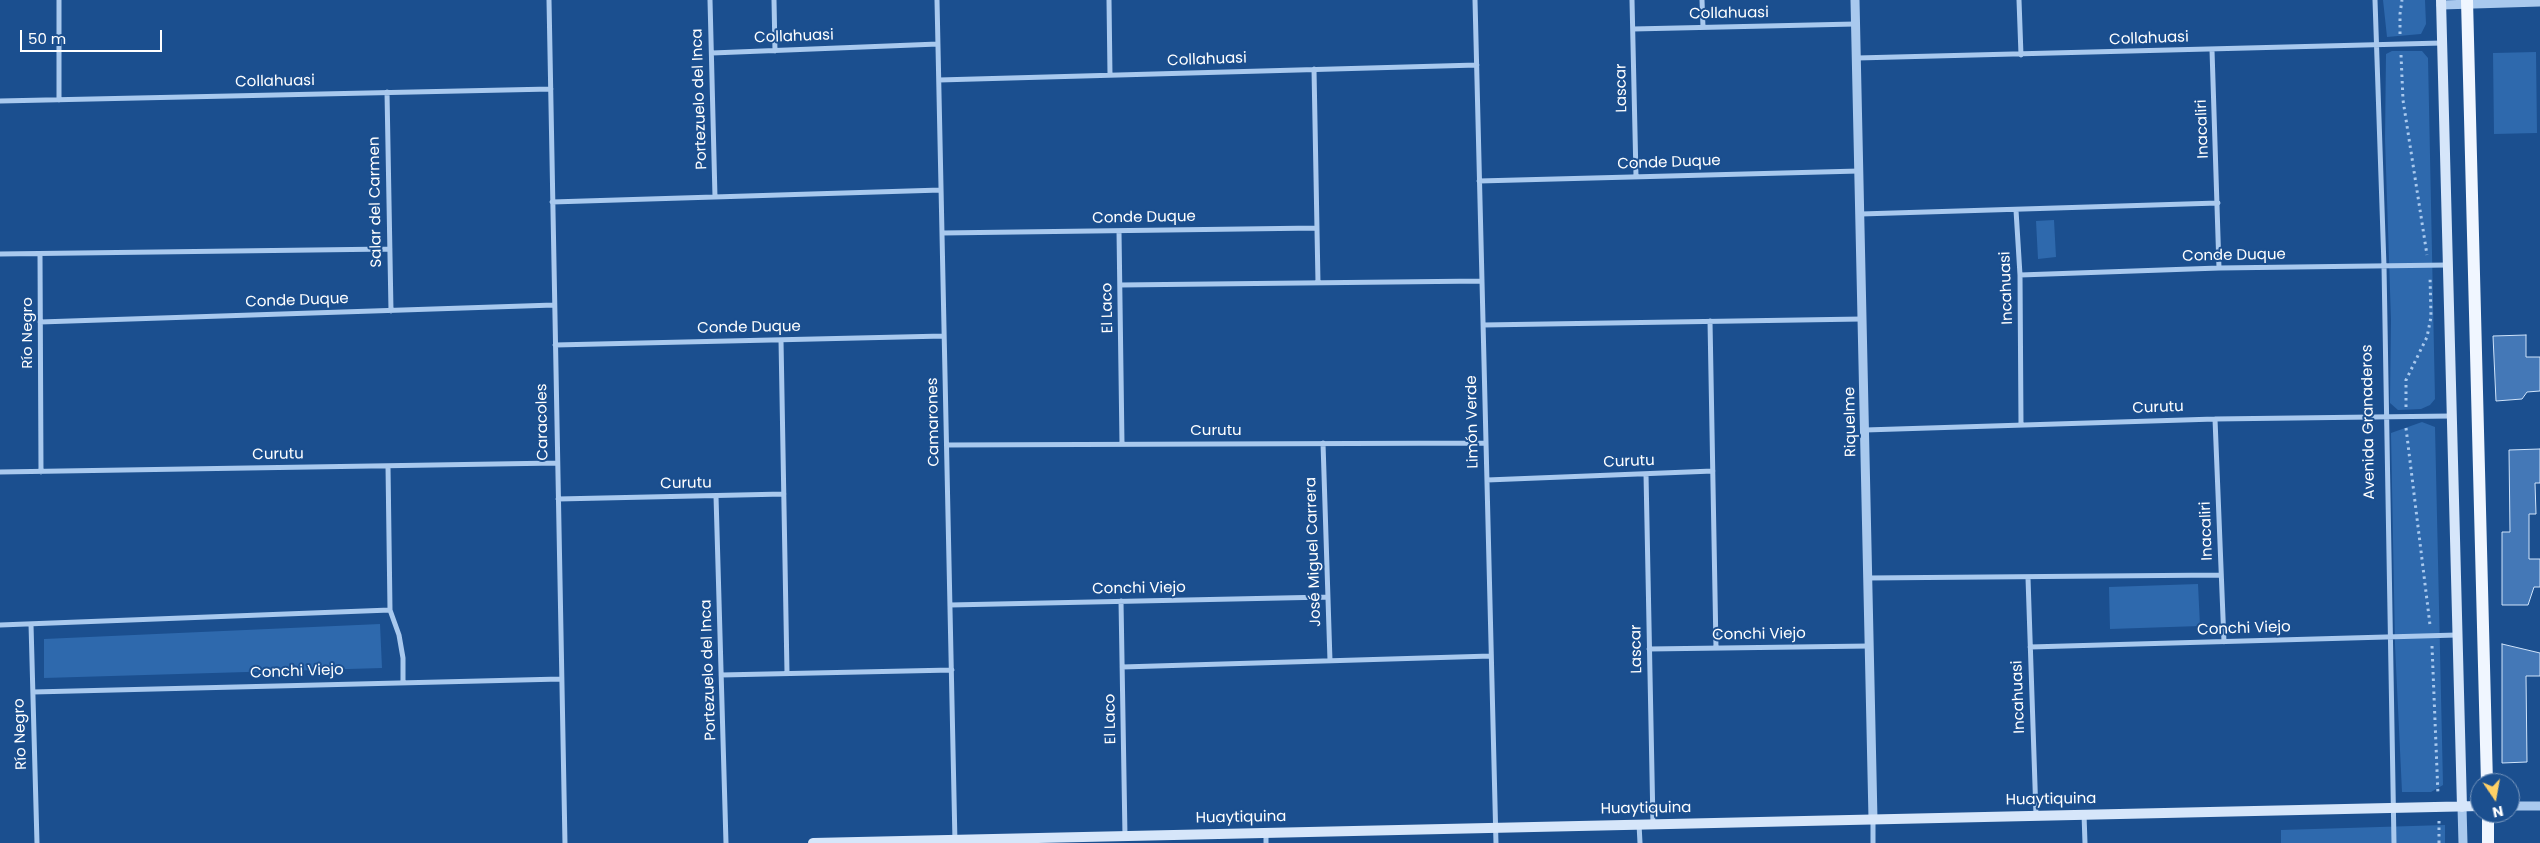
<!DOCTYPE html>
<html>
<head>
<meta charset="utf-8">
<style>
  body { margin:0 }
  #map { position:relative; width:2540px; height:843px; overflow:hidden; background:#1b4f8f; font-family:Poppins,sans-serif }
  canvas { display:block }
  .north { position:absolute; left:2470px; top:773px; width:50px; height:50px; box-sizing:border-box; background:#1b4f8f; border:1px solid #7695bc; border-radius:50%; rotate:168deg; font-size:14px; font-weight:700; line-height:20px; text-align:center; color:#fff }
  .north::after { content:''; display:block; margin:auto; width:18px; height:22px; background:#ffd166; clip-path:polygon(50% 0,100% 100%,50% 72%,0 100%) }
  .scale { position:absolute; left:20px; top:30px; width:142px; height:22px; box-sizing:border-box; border:2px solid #fff; border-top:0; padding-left:6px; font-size:15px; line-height:18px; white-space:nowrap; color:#fff; -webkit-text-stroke:4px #1b4f8f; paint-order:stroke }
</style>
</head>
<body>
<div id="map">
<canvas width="2540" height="843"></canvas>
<div class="north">N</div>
<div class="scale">50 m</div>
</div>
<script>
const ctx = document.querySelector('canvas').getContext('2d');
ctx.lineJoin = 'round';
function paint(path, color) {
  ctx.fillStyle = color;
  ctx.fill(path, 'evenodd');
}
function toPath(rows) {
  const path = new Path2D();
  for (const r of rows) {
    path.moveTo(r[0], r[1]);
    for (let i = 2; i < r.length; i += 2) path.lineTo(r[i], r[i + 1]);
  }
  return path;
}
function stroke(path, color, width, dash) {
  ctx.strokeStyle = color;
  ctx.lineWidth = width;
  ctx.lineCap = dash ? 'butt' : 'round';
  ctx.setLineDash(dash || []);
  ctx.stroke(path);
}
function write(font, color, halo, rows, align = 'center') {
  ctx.font = font + ' Poppins,sans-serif';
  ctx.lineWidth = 4;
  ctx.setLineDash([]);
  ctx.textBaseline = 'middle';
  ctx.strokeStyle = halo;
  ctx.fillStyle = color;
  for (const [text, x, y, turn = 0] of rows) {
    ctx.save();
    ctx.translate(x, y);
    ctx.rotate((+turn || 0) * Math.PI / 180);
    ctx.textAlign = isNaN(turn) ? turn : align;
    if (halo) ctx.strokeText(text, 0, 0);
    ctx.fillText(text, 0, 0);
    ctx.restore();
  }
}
const green = toPath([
  [2383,0,2425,0,2426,24,2421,34,2387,37],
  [2392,51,2422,51,2428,58,2435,399,2430,405,2421,409,2398,410,2390,403,2391,320,2385,139,2386,54],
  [2536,52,2537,133,2494,134,2493,53],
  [2054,220,2056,257,2038,259,2036,221],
  [2422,422,2435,427,2443,785,2431,792,2402,792,2395,645,2391,433],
  [2198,584,2200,626,2110,629,2109,587],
  [380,624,382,668,44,678,44,639],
  [2445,825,2445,843,2281,843,2281,830]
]);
const building = toPath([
  [2526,335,2526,357,2540,357,2540,391,2527,392,2522,399,2496,401,2493,336,2526,335],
  [2540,449,2540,483,2535,483,2536,514,2529,514,2529,559,2540,559,2540,587,2534,587,2528,605,2502,605,2502,532,2510,532,2509,450,2540,449],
  [2502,644,2540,653,2540,676,2526,676,2527,762,2502,763,2502,644]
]);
const path = toPath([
  [2400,34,2400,14,2402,0],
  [2401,55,2403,100,2427,255],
  [2406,407,2406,380,2427,337,2431,317,2430,276],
  [2406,428,2430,625],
  [2432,646,2438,795],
  [2439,843,2439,821]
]);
const minor = toPath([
  [549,0,565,843],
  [710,0,715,197],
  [774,0,775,51],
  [937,0,955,842],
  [1109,0,1110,75],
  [1475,0,1496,843],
  [1632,0,1636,176],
  [1702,0,1703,27],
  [2019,0,2021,55],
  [2375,0,2384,266,2394,843],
  [1633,29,1855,24],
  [2212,50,2219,268],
  [712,53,938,44],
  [1857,58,2442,43],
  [1314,69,1318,283],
  [939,80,1477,65],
  [387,92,391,311],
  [59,100,59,0],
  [0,101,551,89],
  [1479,181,1859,171],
  [552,202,941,190],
  [2016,210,2020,275,2021,425],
  [1861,214,2218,203],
  [1119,231,1122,444],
  [942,233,1317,228],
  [0,254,390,249],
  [40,254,41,472],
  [2020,275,2219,268,2448,265],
  [1120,285,1482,281],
  [1710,321,1716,648],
  [40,322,554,305],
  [1483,325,1862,319],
  [781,340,787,673],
  [555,345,944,336],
  [2215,419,2224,642],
  [1865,430,2215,419,2451,416],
  [1323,443,1330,661],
  [947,445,1486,443],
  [388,466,390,610,399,635,403,658,403,682],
  [0,472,557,463],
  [1646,474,1653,824],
  [1487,480,1713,471],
  [716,496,726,843],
  [558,499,784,494],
  [1868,578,2221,575],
  [2028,578,2036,815],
  [1121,601,1125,836],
  [950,605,1328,597],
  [31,624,37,843],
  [0,625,390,610],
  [2030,647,2457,635],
  [1649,649,1869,646],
  [1122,667,1491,656],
  [721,675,952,670],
  [33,692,561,679],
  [2084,814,2085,843],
  [1873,820,1873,843],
  [1639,824,1640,843],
  [1266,833,1266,843]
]);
const tertiary = toPath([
  [1855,0,1873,819],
  [2441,5,2540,2],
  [2510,806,2540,806],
  [2462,807,2463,843]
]);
const secondary = toPath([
  [2441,0,2462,807],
  [813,843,2480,806]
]);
const primary = toPath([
  [2467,0,2487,783],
  [2488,813,2488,843]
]);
const streetNames = [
  ["Collahuasi",1729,14,-1],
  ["Collahuasi",794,37,-2],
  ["Collahuasi",2149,39,-2],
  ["Collahuasi",1207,60,-2],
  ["Collahuasi",275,82,-1],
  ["Lascar",1622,88,-91],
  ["Portezuelo del Inca",700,99,-92],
  ["Inacaliri",2203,129,-92],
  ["Conde Duque",1669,163,-2],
  ["Salar del Carmen",376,202,-91],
  ["Conde Duque",1144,218,-1],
  ["Conde Duque",2234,256,-1],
  ["Incahuasi",2007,288,-92],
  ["Conde Duque",297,301,-2],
  ["El Laco",1108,308,-91],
  ["Conde Duque",749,328,-1],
  ["Río Negro",28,333,-90],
  ["Curutu",2158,408,-2],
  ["Caracoles",543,422,-91],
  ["Camarones",934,422,-91],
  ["Limón Verde",1473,422,-91],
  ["Riquelme",1851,422,-91],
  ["Avenida Granaderos",2369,422,-91],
  ["Curutu",1216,431],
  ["Curutu",278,455,-1],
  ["Curutu",1629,462,-2],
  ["Curutu",686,484,-1],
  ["Inacaliri",2207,531,-92],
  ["José Miguel Carrera",1314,552,-92],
  ["Conchi Viejo",1139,589,-1],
  ["Conchi Viejo",2244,629,-2],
  ["Conchi Viejo",1759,635,-1],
  ["Lascar",1637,649,-91],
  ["Portezuelo del Inca",709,670,-92],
  ["Conchi Viejo",297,672,-2],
  ["Incahuasi",2019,697,-92],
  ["El Laco",1111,719,-91],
  ["Río Negro",21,734,-92],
  ["Huaytiquina",2051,800,-1],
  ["Huaytiquina",1646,809,-1],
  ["Huaytiquina",1241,818,-1]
];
paint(green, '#2e69ad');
paint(building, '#4478b7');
stroke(building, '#cfe3fa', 1);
stroke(path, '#a9c9ee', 3, [2.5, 4]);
stroke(minor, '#a9c9ee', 5);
stroke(tertiary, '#a9c9ee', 9);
stroke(secondary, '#d6e6fa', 10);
stroke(primary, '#f0f6ff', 12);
write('15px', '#fff', '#1b4f8f', streetNames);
</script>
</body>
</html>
